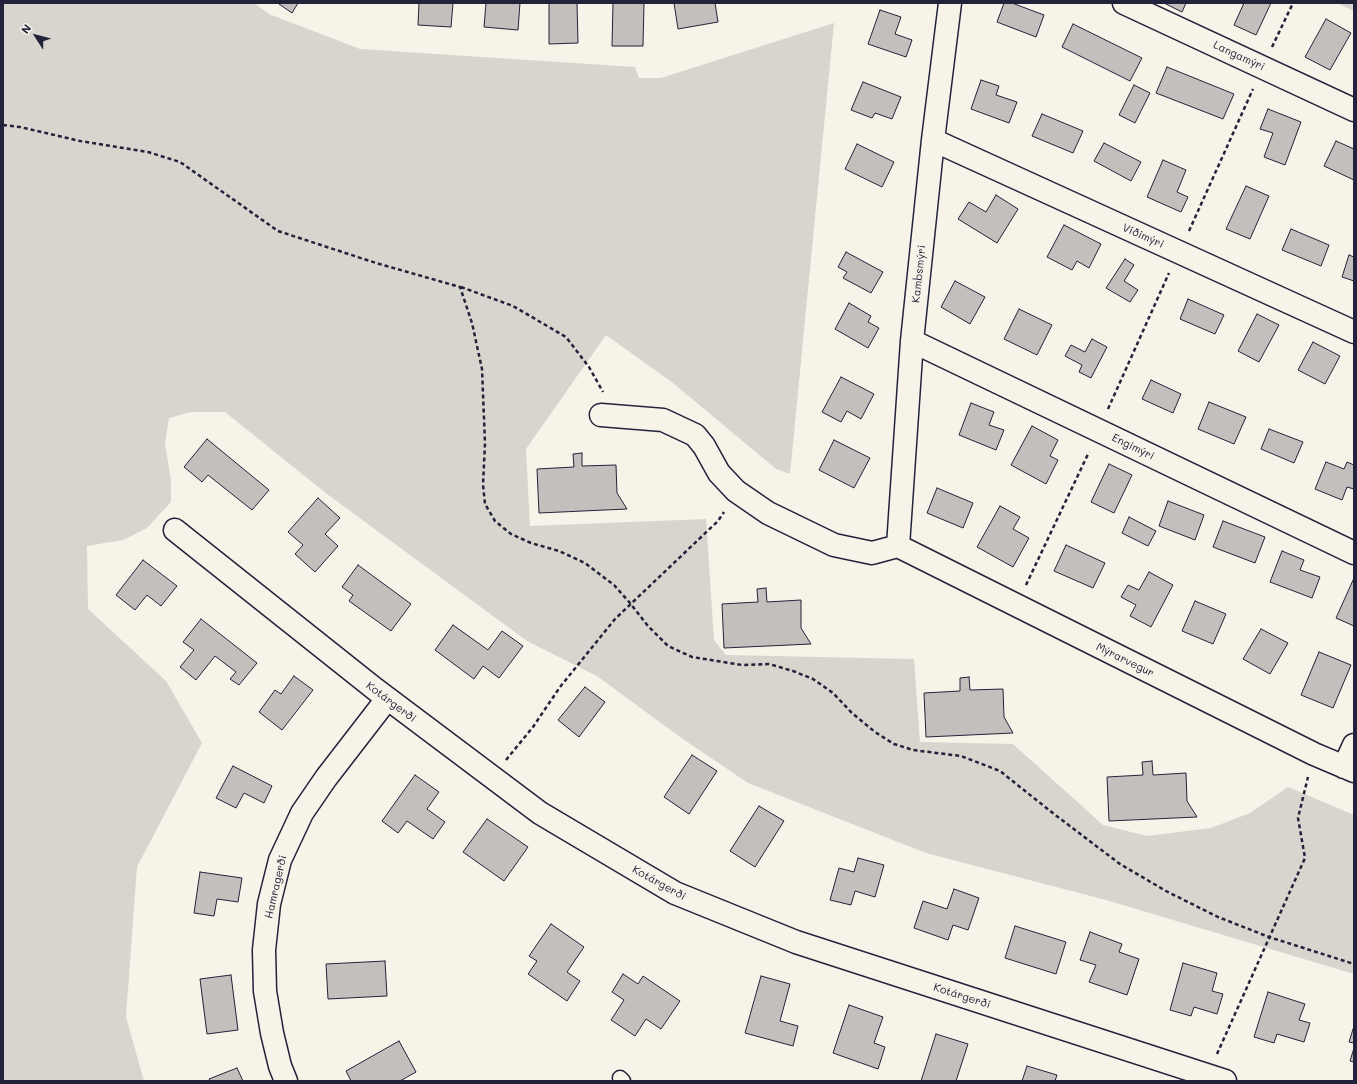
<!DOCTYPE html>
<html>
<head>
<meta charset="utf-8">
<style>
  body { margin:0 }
  #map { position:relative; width:1357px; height:1084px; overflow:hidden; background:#f7f3e8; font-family:Mali,sans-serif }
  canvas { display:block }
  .frame { position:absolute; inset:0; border:4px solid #22223b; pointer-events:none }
  .north { position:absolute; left:16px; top:16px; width:40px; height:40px; -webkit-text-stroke:3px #f7f3e8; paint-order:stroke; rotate:306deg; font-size:11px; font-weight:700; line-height:16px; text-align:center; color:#22223b }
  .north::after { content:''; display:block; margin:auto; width:14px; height:18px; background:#22223b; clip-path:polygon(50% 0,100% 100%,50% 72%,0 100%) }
</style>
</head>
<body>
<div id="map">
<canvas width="1357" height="1084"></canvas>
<div class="frame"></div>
<div class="north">N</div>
</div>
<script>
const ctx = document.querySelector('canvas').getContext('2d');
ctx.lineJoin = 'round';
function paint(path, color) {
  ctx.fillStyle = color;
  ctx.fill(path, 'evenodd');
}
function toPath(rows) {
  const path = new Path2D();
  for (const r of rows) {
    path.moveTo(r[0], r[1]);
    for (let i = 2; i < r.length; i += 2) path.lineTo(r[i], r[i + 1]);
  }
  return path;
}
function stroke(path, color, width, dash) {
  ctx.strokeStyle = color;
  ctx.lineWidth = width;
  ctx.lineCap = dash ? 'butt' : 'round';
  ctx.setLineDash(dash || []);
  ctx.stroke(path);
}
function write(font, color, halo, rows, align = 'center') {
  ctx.font = font + ' Mali,sans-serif';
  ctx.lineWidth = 3;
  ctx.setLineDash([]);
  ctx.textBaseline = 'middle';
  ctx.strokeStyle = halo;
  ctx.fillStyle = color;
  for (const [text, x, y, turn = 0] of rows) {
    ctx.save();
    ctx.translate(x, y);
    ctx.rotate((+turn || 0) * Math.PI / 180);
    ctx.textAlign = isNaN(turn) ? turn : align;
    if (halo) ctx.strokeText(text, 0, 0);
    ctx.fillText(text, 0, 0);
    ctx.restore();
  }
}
const green = toPath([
  [3,3,254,3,269,14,360,49,635,67,639,78,661,78,834,23,790,474,776,469,673,383,606,335,526,449,530,526,706,519,714,640,726,655,914,659,920,742,1013,744,1103,825,1147,836,1211,828,1250,813,1288,787,1354,815,1354,974,1106,900,926,853,748,783,680,737,597,676,527,641,327,494,225,412,191,412,169,418,165,444,171,480,171,502,147,528,123,540,87,546,88,609,166,681,202,743,137,867,126,1017,144,1081,3,1081],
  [1337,3,1354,3,1354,11]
]);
const building = toPath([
  [279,3,298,3,292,13,279,4,279,3],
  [419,3,453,3,451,27,418,25,419,3],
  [486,3,520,3,518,30,484,27,486,3],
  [549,3,577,3,578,43,549,44,549,3],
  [613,3,644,3,643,46,612,46,613,3],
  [674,3,715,3,718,22,678,29,674,3],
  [1004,3,1012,3,1044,15,1036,37,997,22,1004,3],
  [1164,3,1186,3,1182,12,1164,3],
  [1244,3,1271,3,1256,35,1234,25,1244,3],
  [880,10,901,17,895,34,912,40,906,57,868,44,880,10],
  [1326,19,1351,33,1330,70,1305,57,1326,19],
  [1073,24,1142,58,1130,81,1062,47,1073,24],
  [1167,67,1234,94,1223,119,1156,93,1167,67],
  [981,80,999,86,996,95,1017,102,1009,123,971,109,981,80],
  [863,82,901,97,892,119,875,113,872,118,851,110,863,82],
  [1134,85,1150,93,1135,123,1119,115,1134,85],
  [1268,109,1301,122,1285,165,1264,157,1273,133,1260,129,1268,109],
  [1042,114,1083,131,1073,153,1032,136,1042,114],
  [1336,141,1354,149,1354,180,1324,166,1336,141],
  [1104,143,1141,162,1131,181,1094,161,1104,143],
  [857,144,894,162,882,187,845,169,857,144],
  [1163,160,1186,170,1177,192,1188,197,1181,212,1147,197,1163,160],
  [1246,186,1269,196,1250,239,1226,229,1246,186],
  [996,195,1018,209,997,243,958,219,969,202,986,212,996,195],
  [1064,225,1101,244,1089,268,1077,261,1072,270,1047,257,1064,225],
  [1291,229,1329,245,1321,266,1282,250,1291,229],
  [846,252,883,272,871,293,843,278,847,272,838,267,846,252],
  [1349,255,1354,257,1354,281,1342,277,1349,255],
  [1125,259,1134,265,1124,281,1138,290,1130,302,1106,288,1125,259],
  [955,281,985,297,970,324,941,307,955,281],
  [1188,299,1224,315,1215,334,1180,319,1188,299],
  [849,303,871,316,868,322,879,328,868,348,835,329,849,303],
  [1019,309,1052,325,1037,355,1004,339,1019,309],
  [1257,314,1279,325,1259,362,1238,351,1257,314],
  [1092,339,1107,347,1091,378,1079,372,1082,365,1065,356,1071,345,1085,352,1092,339],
  [1313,342,1340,356,1325,384,1298,370,1313,342],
  [841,377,874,394,861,419,847,411,841,422,822,412,841,377],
  [1151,380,1181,394,1173,413,1142,399,1151,380],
  [1209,402,1246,417,1234,444,1198,429,1209,402],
  [971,403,994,412,989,425,1004,430,996,450,959,435,971,403],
  [1032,426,1058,440,1050,456,1058,460,1046,484,1011,465,1032,426],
  [1269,429,1303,442,1294,463,1261,449,1269,429],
  [207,439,269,490,252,510,208,475,202,482,184,467,207,439],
  [834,440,870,458,854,488,819,470,834,440],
  [582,453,582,466,616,465,617,493,627,509,539,513,537,469,574,467,573,454,582,453],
  [1326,462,1344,469,1347,462,1354,465,1354,489,1347,487,1342,500,1315,489,1326,462],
  [1109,464,1132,475,1114,513,1091,502,1109,464],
  [937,488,973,503,963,528,927,513,937,488],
  [318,498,340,518,325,534,338,546,315,572,295,554,303,545,288,532,318,498],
  [1168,501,1204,515,1195,540,1159,526,1168,501],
  [1000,506,1020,517,1013,529,1029,538,1013,567,977,547,1000,506],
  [1129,517,1156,531,1148,546,1122,533,1129,517],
  [1223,521,1265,537,1255,563,1213,547,1223,521],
  [1066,545,1105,563,1093,588,1054,571,1066,545],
  [1282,551,1304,560,1300,570,1320,577,1312,598,1270,582,1282,551],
  [143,560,177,586,161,606,147,595,135,610,116,595,143,560],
  [358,565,411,604,391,631,349,601,353,595,342,587,358,565],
  [1149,572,1173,585,1151,627,1130,616,1136,605,1121,597,1128,585,1139,590,1149,572],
  [1354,578,1354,626,1336,618,1354,578],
  [766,588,767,602,801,600,801,628,811,644,724,648,722,604,758,602,757,589,766,588],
  [1195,601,1226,614,1213,644,1182,631,1195,601],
  [201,619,257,663,239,685,230,679,236,672,215,656,196,680,180,667,194,650,183,642,201,619],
  [453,625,488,650,502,631,523,646,499,678,483,666,474,679,435,650,453,625],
  [1261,629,1288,643,1270,674,1243,659,1261,629],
  [1319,652,1351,665,1333,708,1301,695,1319,652],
  [294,676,313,690,282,730,259,712,275,690,281,694,294,676],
  [969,677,970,690,1003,689,1004,717,1013,733,926,737,924,693,960,691,960,678,969,677],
  [585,687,605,702,579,737,558,720,585,687],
  [692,755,717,771,689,814,664,797,692,755],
  [1152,761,1153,775,1186,773,1187,801,1197,817,1109,821,1107,777,1143,775,1142,762,1152,761],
  [233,766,272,786,264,803,244,793,236,808,216,798,233,766],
  [415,775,439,792,427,809,445,822,433,839,407,821,398,833,382,821,415,775],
  [759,806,784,821,755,867,730,851,759,806],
  [487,819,528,847,504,881,463,852,487,819],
  [858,858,884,865,875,897,855,891,851,905,830,900,839,868,854,872,858,858],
  [200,872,242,878,238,902,217,899,214,916,194,913,200,872],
  [954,889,979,898,968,930,953,925,948,940,914,928,923,901,947,909,954,889],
  [551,924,584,947,567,972,580,981,567,1001,528,974,537,961,529,956,551,924],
  [1015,926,1066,942,1056,974,1005,958,1015,926],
  [1090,932,1122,944,1119,952,1139,959,1127,995,1089,982,1096,965,1080,960,1090,932],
  [385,961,387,996,328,999,326,964,385,961],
  [1183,963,1217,973,1212,991,1223,994,1217,1014,1194,1007,1191,1016,1170,1010,1183,963],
  [623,974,638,984,643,976,680,1001,661,1029,646,1019,635,1036,611,1020,624,1000,612,992,623,974],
  [231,975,238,1030,207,1034,200,979,231,975],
  [761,976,790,984,780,1021,798,1026,793,1046,745,1033,761,976],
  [1268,992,1305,1004,1299,1020,1310,1023,1304,1042,1277,1034,1274,1043,1254,1037,1268,992],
  [849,1005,883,1017,874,1043,885,1047,878,1069,833,1053,849,1005],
  [1354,1026,1354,1043,1349,1042,1354,1026],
  [936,1034,968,1044,956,1081,921,1081,936,1034],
  [399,1041,416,1072,400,1081,351,1081,346,1071,399,1041],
  [1354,1048,1354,1062,1350,1061,1354,1048],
  [1027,1066,1057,1075,1055,1081,1022,1081,1027,1066],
  [237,1068,243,1081,210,1081,209,1079,237,1068]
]);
const path = toPath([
  [1272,47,1293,3],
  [3,125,20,127,80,141,148,152,180,162,278,231,376,263,460,287,472,323,482,369,485,443,483,485,485,504,495,521,511,534,531,543,559,551,585,563,614,585,630,603,648,626,668,646,692,657,742,665,769,664,793,671,813,679,833,693,852,713,875,732,894,744,913,750,961,756,1000,771,1054,814,1120,864,1166,891,1218,917,1269,937,1354,964],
  [1189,231,1253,89],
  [461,287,513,306,566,337,589,367,603,392],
  [1108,409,1169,273],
  [1026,585,1089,452],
  [506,760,533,727,560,687,615,619,718,521,724,512],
  [1217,1054,1305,858,1298,818,1308,777]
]);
const service = toPath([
  [620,1078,623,1081]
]);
const minor = toPath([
  [1124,3,1354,110],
  [933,140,1354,332],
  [912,341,1354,553],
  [601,415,663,420,695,435,704,446,719,473,736,491,768,513,834,545,872,553,898,546],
  [175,530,375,689,540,813,675,893,796,942,1225,1081],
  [898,546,912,341,933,140,950,3],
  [898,546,1314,754,1354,771],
  [1344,767,1354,745],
  [286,1081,280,1066,272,1033,265,991,264,950,269,904,280,860,302,813,326,778,387,699]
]);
const streetNames = [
  ["Langamýri",1239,56,25],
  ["Víðimýri",1143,236,24],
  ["Kambsmýri",919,274,-84],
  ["Engimýri",1133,447,26],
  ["Mýrarvegur",1125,660,26],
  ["Kotárgerði",391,702,37],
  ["Kotárgerði",659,883,29],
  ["Hamragerði",276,887,-77],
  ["Kotárgerði",962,996,18]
];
paint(green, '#d8d5cf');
paint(building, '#c2bfbd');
stroke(building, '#22223b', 1);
stroke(service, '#22223b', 17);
stroke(minor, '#22223b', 25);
stroke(path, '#22223b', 2.5, [4, 3]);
stroke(service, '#f7f3e8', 14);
stroke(minor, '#f7f3e8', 22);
write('11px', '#22223b', '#f7f3e8', streetNames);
</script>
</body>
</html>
